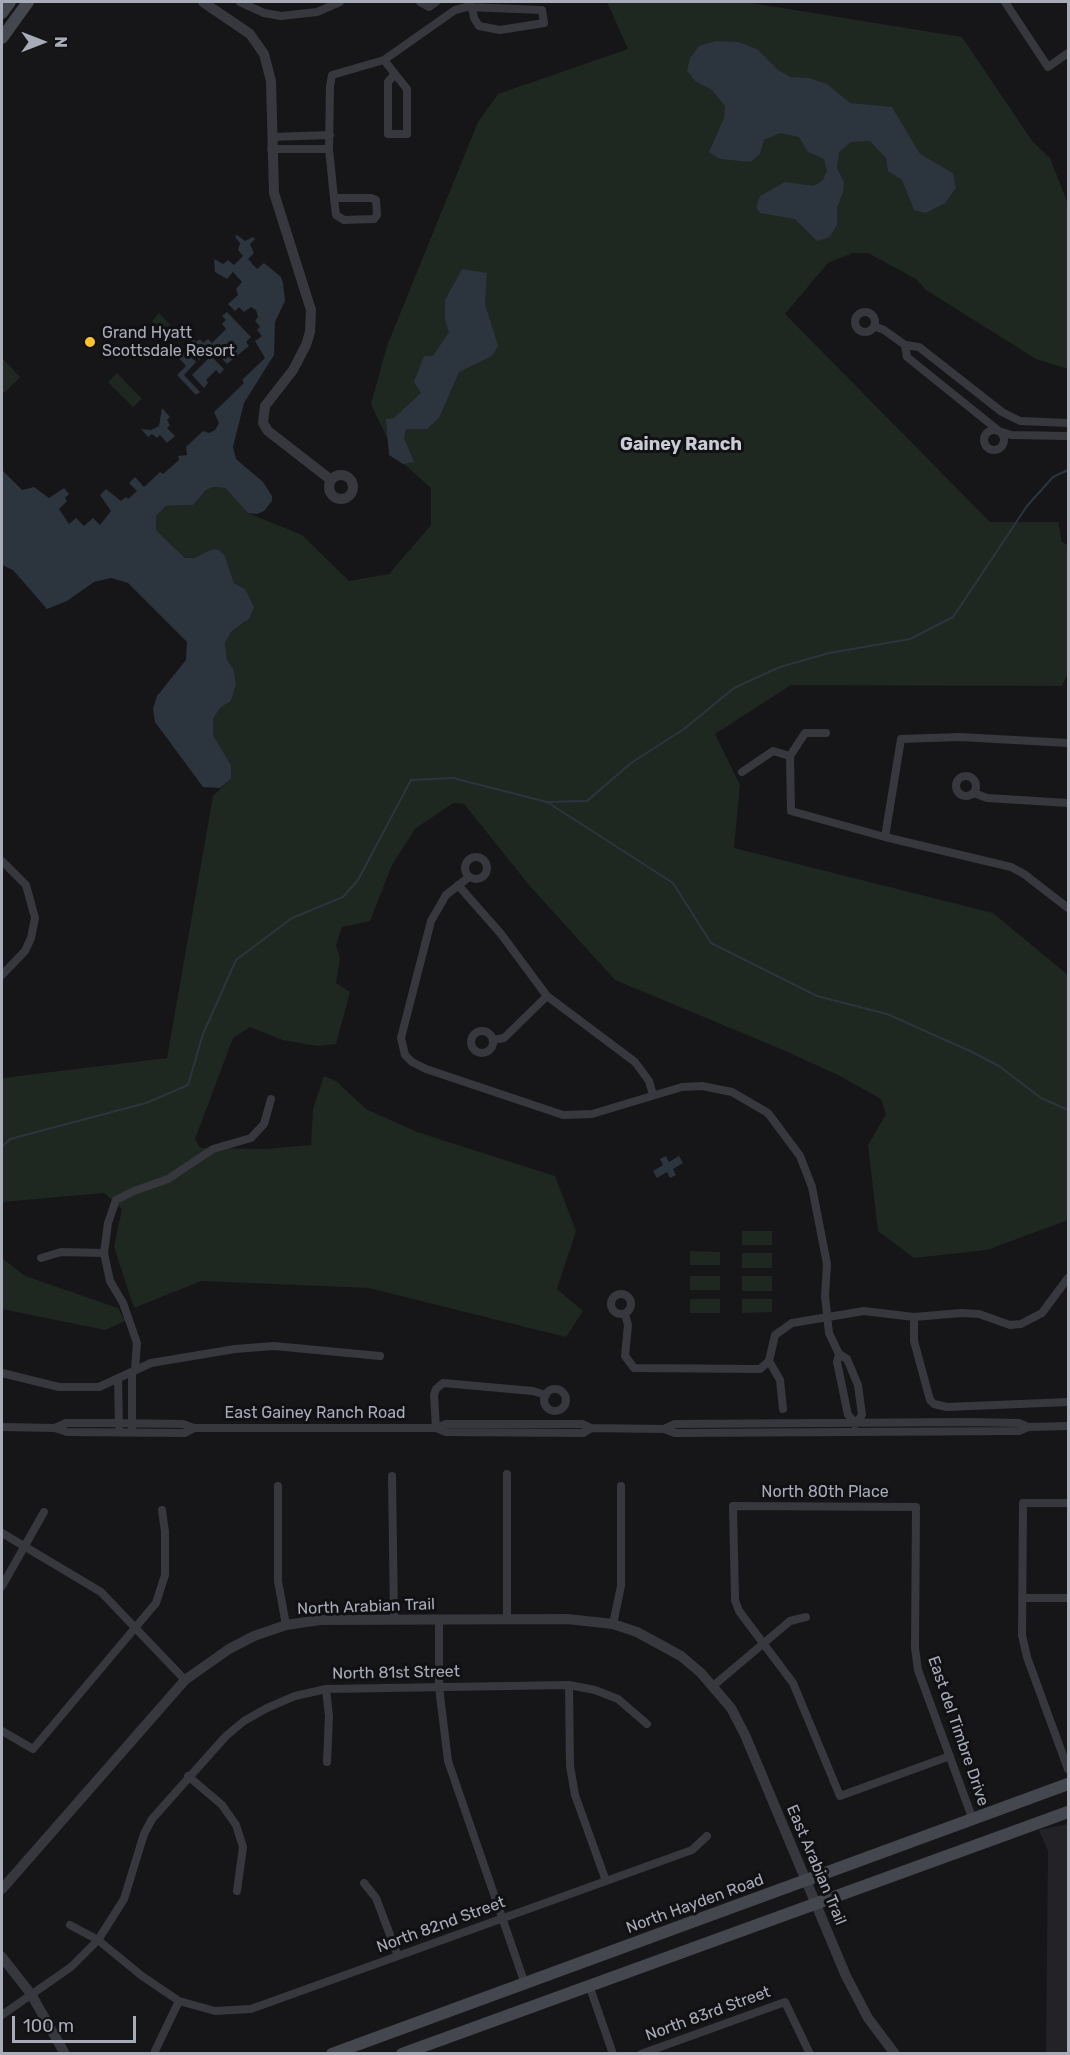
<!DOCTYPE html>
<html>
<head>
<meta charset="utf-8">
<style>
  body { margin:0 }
  #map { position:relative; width:1070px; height:2055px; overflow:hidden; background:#161619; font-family:Rubik,sans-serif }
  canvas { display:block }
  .frame { position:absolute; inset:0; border:3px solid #a8acb9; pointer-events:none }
  .north { position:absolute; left:12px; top:12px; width:60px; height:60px; -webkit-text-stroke:4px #111114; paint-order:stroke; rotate:90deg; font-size:16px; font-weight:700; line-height:24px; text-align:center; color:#a8acb9 }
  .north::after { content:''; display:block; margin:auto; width:21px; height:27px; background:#a8acb9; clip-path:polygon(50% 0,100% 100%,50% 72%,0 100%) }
  .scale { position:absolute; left:12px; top:2016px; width:124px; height:27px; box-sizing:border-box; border:3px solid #a8acb9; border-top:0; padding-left:8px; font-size:18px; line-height:21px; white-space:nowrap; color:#a8acb9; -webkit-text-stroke:4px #111114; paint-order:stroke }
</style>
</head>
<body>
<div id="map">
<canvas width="1070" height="2055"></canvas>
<div class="frame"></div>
<div class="north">N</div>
<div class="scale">100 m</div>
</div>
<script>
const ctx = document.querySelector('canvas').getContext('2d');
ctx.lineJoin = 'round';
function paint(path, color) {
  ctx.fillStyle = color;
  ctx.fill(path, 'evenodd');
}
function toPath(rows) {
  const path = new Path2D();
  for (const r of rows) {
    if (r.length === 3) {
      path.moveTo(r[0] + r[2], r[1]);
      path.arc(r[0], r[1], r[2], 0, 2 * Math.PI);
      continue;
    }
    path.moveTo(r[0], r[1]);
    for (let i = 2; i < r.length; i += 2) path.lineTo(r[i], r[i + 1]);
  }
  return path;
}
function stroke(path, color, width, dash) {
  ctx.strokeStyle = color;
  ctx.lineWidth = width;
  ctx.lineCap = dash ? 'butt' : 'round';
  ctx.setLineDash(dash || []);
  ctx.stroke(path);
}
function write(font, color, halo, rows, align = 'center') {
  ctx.font = font + ' Rubik,sans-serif';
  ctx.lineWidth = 6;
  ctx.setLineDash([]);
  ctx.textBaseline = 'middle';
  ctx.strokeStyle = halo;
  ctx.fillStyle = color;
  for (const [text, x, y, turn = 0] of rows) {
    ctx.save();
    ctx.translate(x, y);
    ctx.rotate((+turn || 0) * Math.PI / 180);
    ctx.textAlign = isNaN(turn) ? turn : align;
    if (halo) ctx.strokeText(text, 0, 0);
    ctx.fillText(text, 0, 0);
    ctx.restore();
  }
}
const built = toPath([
  [1068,1824,1068,2053,1046,2053,1048,1851,1039,1830]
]);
const green = toPath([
  [607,2,745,2,962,37,1033,142,1050,158,1068,204,1068,369,1036,359,926,290,916,279,868,253,853,253,828,263,785,314,990,522,1058,522,1062,542,1068,545,1068,673,1062,686,791,685,715,734,740,785,734,848,993,913,1068,975,1068,1220,987,1250,914,1258,878,1231,868,1145,886,1114,881,1099,838,1075,783,1050,615,980,529,885,464,804,453,803,415,829,392,865,370,921,342,927,336,945,340,958,336,983,350,992,336,1044,317,1046,283,1040,250,1027,233,1038,195,1139,200,1148,266,1149,311,1145,313,1109,324,1076,336,1081,366,1109,417,1132,555,1176,576,1231,557,1289,583,1311,566,1337,369,1288,201,1281,134,1308,114,1247,122,1209,104,1193,2,1202,2,1078,167,1058,213,796,231,779,231,765,213,735,213,719,220,708,231,701,233,668,227,660,225,643,231,632,246,622,245,589,234,583,225,556,185,558,156,530,156,516,166,506,193,505,206,490,214,487,225,488,248,513,302,535,349,581,389,574,431,525,431,488,396,457,371,404,387,346,478,122,498,94,628,49],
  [159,313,178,333,170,341,152,321],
  [2,358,20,377,4,393,2,390],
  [117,373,142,399,133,407,108,382],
  [742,1231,772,1231,772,1245,742,1245],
  [690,1251,720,1252,720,1265,690,1265],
  [742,1253,772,1253,772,1268,742,1268],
  [2,1258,25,1276,118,1308,125,1321,105,1330,2,1309],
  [690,1276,720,1276,720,1290,690,1290],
  [742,1276,772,1276,772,1291,742,1291],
  [690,1299,720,1299,720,1313,690,1313],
  [742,1299,772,1299,772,1312,742,1313]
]);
const water = toPath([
  [716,41,738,42,757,49,778,70,791,77,809,78,827,84,850,103,892,107,920,154,953,173,956,188,945,203,926,213,914,210,902,180,888,171,886,158,870,141,851,142,839,152,837,168,844,182,843,192,837,208,837,225,830,237,817,241,795,219,760,213,756,207,760,196,785,182,814,186,823,180,827,171,824,159,808,152,799,137,780,133,764,140,760,154,751,162,720,159,709,152,724,118,725,106,712,90,695,81,687,71,690,58,699,46],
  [237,235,245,241,253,237,255,239,250,244,254,253,248,259,257,269,264,263,281,277,283,283,285,301,275,322,274,355,244,403,233,447,236,459,263,482,272,496,272,501,264,511,257,514,248,513,225,488,214,487,206,490,193,505,166,506,156,516,156,530,185,558,194,558,213,549,219,550,225,556,234,583,245,589,254,607,249,619,231,632,225,643,227,660,233,668,236,684,231,701,220,708,213,719,213,735,231,765,231,779,220,788,203,787,155,722,153,709,157,696,186,660,187,642,128,583,111,578,94,582,67,601,47,609,13,570,2,565,2,470,22,490,34,487,49,498,64,488,69,494,65,498,67,501,59,509,69,524,76,518,84,526,93,518,100,525,111,511,100,495,106,489,121,501,126,497,128,499,137,491,129,483,135,477,144,487,160,472,163,474,179,460,178,456,187,455,186,447,203,431,209,433,215,430,219,423,214,412,244,383,242,380,265,358,255,341,262,336,257,330,260,327,255,321,258,317,256,310,251,307,244,312,239,307,235,311,228,304,238,295,236,289,242,282,233,272,227,279,215,272,214,259,223,264,228,260,234,265,243,256,238,250,240,243,235,237],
  [462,269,487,273,485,304,498,346,492,356,459,372,439,418,427,429,406,429,404,438,414,462,403,464,389,455,386,419,394,418,421,393,414,382,424,356,433,356,449,332,445,320,445,300],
  [227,312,251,337,246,342,249,346,227,364,212,348,199,360,190,351,189,341,192,338,196,342,200,339,203,343,208,339,212,343,226,329,222,324,226,320,222,316],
  [177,352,187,353,196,362,184,375,200,392,196,395,177,375,186,366,175,354],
  [211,356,224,369,220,374,216,370,206,380,208,383,204,388,192,375],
  [162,408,170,417,167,420,170,425,167,428,175,436,167,443,160,435,157,438,152,434,148,437,141,429,151,430,159,426],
  [666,1156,669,1162,679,1156,683,1163,673,1169,676,1175,670,1178,667,1172,657,1178,653,1171,663,1165,660,1159]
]);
const stream = toPath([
  [547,802,673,883,711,943,817,996,887,1014,970,1051,999,1066,1041,1098,1068,1110],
  [2,1147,10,1139,146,1103,188,1085,203,1034,236,960,292,918,343,897,358,880,411,780,453,778,547,802,587,801,631,763,684,729,734,688,780,667,829,653,910,639,953,617,1027,506,1053,477,1068,470]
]);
const minor = toPath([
  [240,2,264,13,281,16,317,12,340,2],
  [420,2,429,7,436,2],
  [1005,2,1048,67,1068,53],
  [384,60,395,74,388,82,388,134,407,134,407,89,395,74],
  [272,137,330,135],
  [271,149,329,149],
  [334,198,371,198,376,200,377,215,374,219,344,220,336,215,334,198,329,149,330,86,332,75,384,60,455,10,467,7,542,10,544,23,500,30,479,26,474,18,472,7],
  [865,322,10],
  [874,326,884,330,905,345,919,347,1002,412,1020,421,1068,423],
  [905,345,907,357,999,431,1011,435,1068,436],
  [994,440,10],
  [790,756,791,811,885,837,901,739,960,737,1068,743],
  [742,772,773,751,790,756,805,733,826,733],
  [966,786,10],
  [974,793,987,798,1068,803],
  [885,837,1011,867,1024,874,1068,908],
  [476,868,11],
  [2,861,26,885,35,918,31,938,25,951,2,975],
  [469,877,446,895,431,921,401,1038,405,1055,412,1062,426,1069,563,1115,592,1114,682,1087,702,1086,732,1092,768,1113,800,1156,812,1187,827,1264,825,1296,829,1333,839,1354,837,1362,848,1415,855,1422],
  [458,885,501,934,547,996,635,1062,649,1081,653,1095],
  [482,1042,11],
  [493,1040,504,1038,547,996],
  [41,1258,61,1252,104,1253],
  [621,1304,10],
  [625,1314,628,1325,625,1356,634,1368,760,1369,769,1361,775,1335,792,1323,864,1311,914,1317,961,1313,979,1314,1010,1325,1021,1324,1042,1313,1068,1278],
  [914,1317,914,1341,930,1400,934,1404,947,1407,1068,1402],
  [839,1354,847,1359,858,1385,862,1415,855,1425],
  [769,1361,780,1380,783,1409],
  [135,1369,137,1343,123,1303,110,1281,104,1253,108,1223,116,1200,134,1191,168,1179,213,1149,251,1138,264,1124,271,1099],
  [2,1373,59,1387,99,1387,151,1363,235,1349,274,1346,380,1356],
  [118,1379,119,1426],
  [555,1400,11],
  [2,1427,55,1428,67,1432,185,1433,194,1428],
  [55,1428,66,1423,119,1423,183,1424,194,1428,436,1428,446,1432,583,1433,591,1428],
  [436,1428,446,1424,582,1424,591,1428,664,1429,675,1424,970,1422,1019,1423,1028,1427,1068,1426],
  [436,1428,434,1395,436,1389,443,1383,533,1391,546,1395],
  [132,1429,132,1373],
  [664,1429,675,1433,1019,1431,1028,1427],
  [507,1474,507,1619],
  [392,1476,394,1618],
  [278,1486,278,1581,286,1625],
  [1068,1503,1023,1503,1022,1635,1027,1657,1068,1769],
  [2,1533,101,1592,185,1680],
  [2,1586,44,1512],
  [1022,1598,1068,1598],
  [439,1619,439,1687,448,1761,525,1984],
  [613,1624,621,1586,621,1486],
  [569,1685,570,1766,575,1795,606,1881],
  [713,1686,790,1621,806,1617],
  [326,1689,329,1716,327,1762],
  [2,1731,33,1749,156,1603,165,1575,165,1532,162,1510],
  [950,1756,840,1796,793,1683,739,1611,735,1600,733,1506,916,1507,915,1648,918,1670,973,1820],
  [188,1776,222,1805,236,1825,243,1847,237,1891],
  [364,1883,376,1898,398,1956],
  [70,1925,98,1940,142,1976,179,2001,215,2011,251,2009,692,1850,707,1836],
  [589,1985,613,2054],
  [2,2015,71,1967,98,1940,124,1899,144,1834,152,1819,226,1736,244,1721,267,1708,295,1696,326,1689,569,1685,595,1690,618,1699,647,1724],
  [155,2051,179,2001],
  [641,2054,785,2002,810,2054]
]);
const tertiary = toPath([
  [203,2,250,34,264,54,271,81,274,193,311,310,310,332,306,345,293,370,265,406,263,423,268,431,331,480],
  [341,487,12],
  [2,1889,185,1680,229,1649,254,1636,286,1625,320,1620,567,1619,613,1624,637,1632,681,1656,701,1673,731,1708,745,1735,846,1976,868,2018,895,2054],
  [2,1957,31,1994,65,2054]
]);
const secondary = toPath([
  [2,13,10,2],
  [2,38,28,2],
  [332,2054,1068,1784],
  [402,2054,1068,1812]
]);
const markers = [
  [90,342,6,"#fcc42b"]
];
const poiNames = [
  ["Grand Hyatt",102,333],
  ["Scottsdale Resort",102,351]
];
const streetNames = [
  ["East Gainey Ranch Road",315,1413],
  ["North 80th Place",825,1492],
  ["North Arabian Trail",366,1607,-2],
  ["North 81st Street",396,1673,-1],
  ["East del Timbre Drive",958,1731,71],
  ["East Arabian Trail",816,1865,67],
  ["North Hayden Road",695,1904,-20],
  ["North 82nd Street",441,1925,-20],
  ["North 83rd Street",708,2014,-20]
];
const neighbourhoodNames = [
  ["Gainey Ranch",681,445]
];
paint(built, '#232226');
paint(green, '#1e2720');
paint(water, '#2c343d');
stroke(stream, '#2c343d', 2);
stroke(minor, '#37383e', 8);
stroke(tertiary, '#37383e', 10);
stroke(secondary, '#45474e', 12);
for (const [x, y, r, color] of markers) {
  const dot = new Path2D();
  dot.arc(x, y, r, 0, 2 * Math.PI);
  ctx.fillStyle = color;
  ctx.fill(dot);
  stroke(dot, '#111114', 2);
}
write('16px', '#a8acb9', '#111114', poiNames, 'left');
write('16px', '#a8acb9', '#111114', streetNames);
write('bold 18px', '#c9cbd5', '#111114', neighbourhoodNames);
</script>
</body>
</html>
